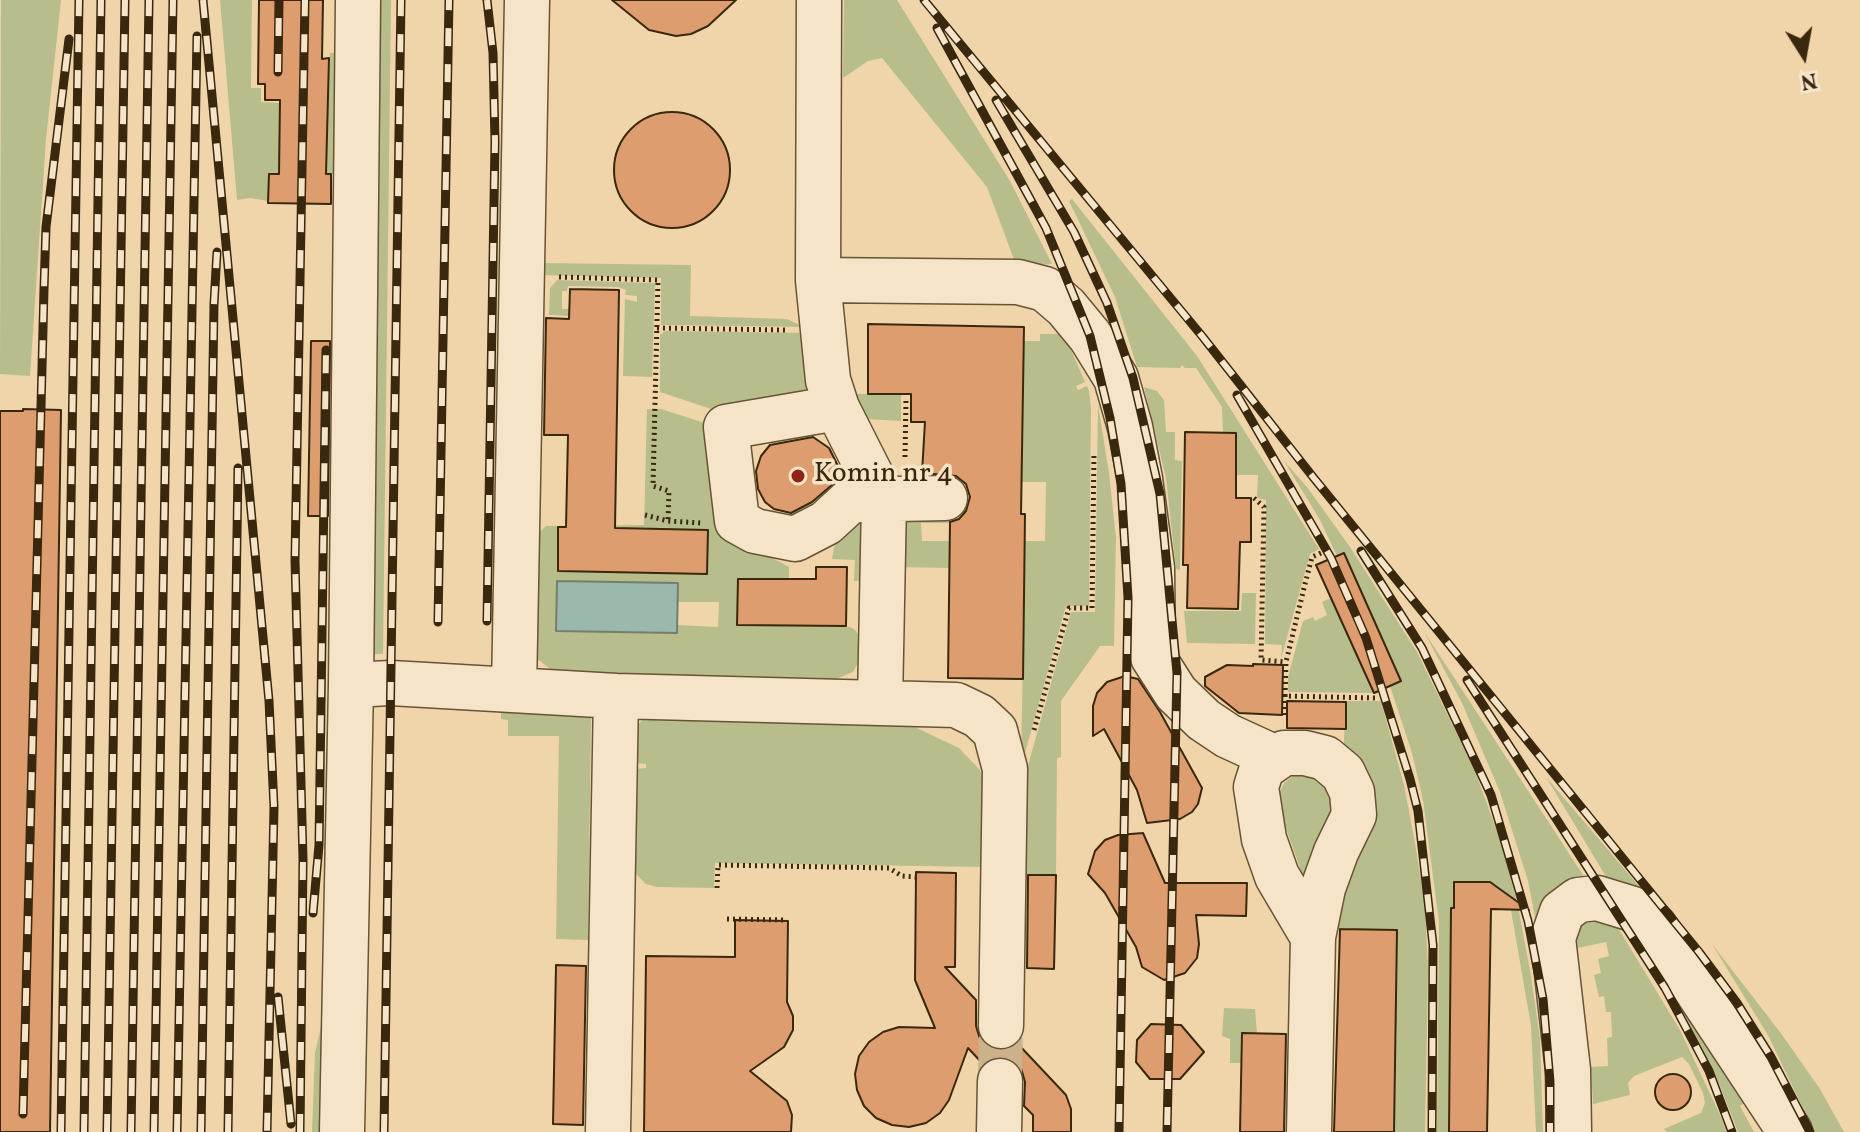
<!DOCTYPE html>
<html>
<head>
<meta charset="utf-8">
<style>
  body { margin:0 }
  #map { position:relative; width:1860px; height:1132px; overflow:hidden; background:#f0d5ab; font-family:Vollkorn,serif }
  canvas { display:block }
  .north { position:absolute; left:1764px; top:16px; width:80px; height:80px; -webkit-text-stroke:6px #f5e4c8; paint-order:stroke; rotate:169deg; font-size:22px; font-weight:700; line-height:32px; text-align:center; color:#3a280e }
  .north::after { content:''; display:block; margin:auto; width:28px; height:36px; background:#3a280e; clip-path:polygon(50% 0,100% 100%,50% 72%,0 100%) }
</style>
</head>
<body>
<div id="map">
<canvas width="1860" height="1132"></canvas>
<div class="north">N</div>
</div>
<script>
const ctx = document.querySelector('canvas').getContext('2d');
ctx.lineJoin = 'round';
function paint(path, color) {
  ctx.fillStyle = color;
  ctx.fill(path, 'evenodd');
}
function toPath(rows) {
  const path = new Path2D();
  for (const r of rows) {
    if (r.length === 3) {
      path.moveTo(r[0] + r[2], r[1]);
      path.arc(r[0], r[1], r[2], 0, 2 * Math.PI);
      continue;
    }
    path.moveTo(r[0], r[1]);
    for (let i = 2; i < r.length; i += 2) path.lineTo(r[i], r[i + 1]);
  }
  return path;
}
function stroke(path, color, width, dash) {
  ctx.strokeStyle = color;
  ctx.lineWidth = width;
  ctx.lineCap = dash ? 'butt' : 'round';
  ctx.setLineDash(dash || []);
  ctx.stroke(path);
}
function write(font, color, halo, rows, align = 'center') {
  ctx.font = font + ' Vollkorn,serif';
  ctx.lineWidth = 7;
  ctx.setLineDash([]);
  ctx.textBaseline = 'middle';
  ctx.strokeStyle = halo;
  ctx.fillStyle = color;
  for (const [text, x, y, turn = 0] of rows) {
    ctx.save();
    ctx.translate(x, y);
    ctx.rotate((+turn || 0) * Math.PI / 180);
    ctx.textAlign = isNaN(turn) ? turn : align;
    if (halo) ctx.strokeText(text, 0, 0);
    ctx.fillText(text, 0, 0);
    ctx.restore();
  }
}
const green = toPath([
  [1,0,61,0,46,139,30,376,0,374],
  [220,0,252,0,251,88,261,88,261,102,280,103,279,174,269,174,268,201,250,198,237,200],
  [381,0,391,0,383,654,373,654],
  [844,0,897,0,1010,181,1052,264,1016,265,987,187,882,58,868,61,843,78],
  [330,53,345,53,343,174,326,174],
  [1072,199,1197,356,1319,549,1310,554,1281,659,1282,645,1265,644,1266,500,1257,498,1258,475,1236,475,1236,434,1223,433,1222,407,1196,368,1185,368,1182,365,1180,368,1137,367,1115,297,1069,201],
  [543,263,691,265,690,316,787,319,804,327,661,325,661,278,543,275],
  [557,280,655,283,652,377,623,376,625,299,637,302,637,296,625,295,626,290,618,287,568,286,567,291,562,291,562,309,569,309,569,316,549,315,550,288],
  [665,331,809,333,818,376,805,398,714,410,660,392,660,335],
  [1040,334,1064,334,1085,382,1076,386,1078,390,1087,386,1089,391,1091,408,1089,606,1066,606,1021,767,1025,541,1045,541,1046,482,1021,482,1023,341,1040,341],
  [1144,387,1157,391,1164,400,1166,432,1175,432,1175,460,1182,461,1180,570,1176,569,1166,478],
  [848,394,901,394,901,421,866,419],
  [1098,404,1109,473,1116,538,1114,646,1100,646,1061,701,1061,757,1057,758,1056,875,1026,875,1027,769,1071,612,1095,612],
  [647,409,661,409,711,425,726,533,789,567,788,625,850,627,855,630,860,637,861,657,853,672,836,679,565,675,553,671,536,658,528,544,546,526,644,525],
  [558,528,708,530,707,573,558,571],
  [557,582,677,583,677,602,719,602,718,627,677,625],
  [1284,461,1307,487,1350,547,1417,652,1475,771,1502,845,1517,901,1531,976,1540,1039,1543,1132,1536,1132,1531,1026,1511,910,1490,882,1455,882,1449,1132,1437,1132,1439,922,1423,800,1412,753,1390,686,1401,680,1344,553,1337,556,1320,520],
  [951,513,950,523,921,523,922,541,950,541,950,568,897,567,896,520],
  [875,516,863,581,854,581,855,560,832,559,834,547,842,525],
  [1242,593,1256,593,1255,644,1187,643,1184,611,1241,611],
  [1331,598,1374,693,1288,692,1288,677,1303,621,1313,617,1315,621,1327,615,1322,602],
  [1423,630,1587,881,1538,933,1528,881,1500,792,1462,703],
  [1346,701,1381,701,1404,785,1415,843,1425,907,1428,969,1425,1132,1394,1132,1397,930,1334,929],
  [473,704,583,710,591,718,588,940,556,939,559,736,508,736,508,720,501,719,501,711,473,710],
  [644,718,896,718,959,748,979,769,986,780,988,867,715,863,714,888,657,887,646,884,635,873,634,769,646,768,646,764,634,763,637,726],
  [1297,773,1321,776,1334,802,1310,879,1304,879,1279,809,1278,796,1284,783],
  [1546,777,1661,912,1611,885],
  [1609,913,1680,1030,1728,1132,1667,1132,1664,1129,1701,1113,1705,1103,1703,1093,1689,1064,1682,1057,1634,1076,1628,1083,1630,1095,1593,1104,1591,1067,1608,1066,1607,1038,1612,1037,1611,1012,1606,1012,1604,996,1599,997,1594,975,1601,973,1598,959,1609,956,1606,942,1568,950,1576,924],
  [1712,944,1780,1032,1820,1089,1844,1132,1814,1132,1769,1037],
  [1650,957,1756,1095,1740,1106,1754,1132,1738,1132,1720,1086,1682,1011],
  [1224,1008,1255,1009,1257,1033,1242,1033,1241,1063,1230,1063,1230,1039,1222,1036],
  [323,1018,321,1132,312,1132,315,1053]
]);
const water = toPath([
  [557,581,678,583,677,633,556,631,557,581]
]);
const building = toPath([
  [259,0,323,0,322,59,329,58,326,174,331,174,331,204,268,203,269,174,279,174,280,100,265,100,265,84,258,84,259,0],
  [612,0,736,0,708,26,691,34,676,36,649,30,612,0],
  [672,170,58],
  [570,289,619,290,615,528,708,530,707,574,558,571,558,527,566,527,568,435,544,435,546,318,569,319,570,289],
  [868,324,1024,327,1021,514,1025,514,1023,679,948,678,950,522,959,519,966,511,970,497,966,484,956,476,922,473,925,422,911,422,911,394,868,394,868,324],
  [311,341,330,341,328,516,308,516,311,341],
  [23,409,61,410,50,1132,0,1132,0,411,23,411,23,409],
  [1185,432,1236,433,1236,498,1251,498,1251,542,1240,542,1238,609,1187,608,1188,565,1183,565,1185,432],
  [813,437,829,448,838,466,839,479,812,502,791,513,774,509,765,502,758,489,756,471,761,456,770,445,813,437],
  [1344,553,1401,681,1374,693,1316,565,1344,553],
  [816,567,847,567,846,626,737,625,738,579,816,579,816,567],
  [1253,664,1283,665,1282,715,1239,713,1205,686,1205,677,1227,665,1253,666,1253,664],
  [1125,676,1138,679,1160,712,1202,788,1198,804,1192,812,1180,819,1147,823,1137,790,1104,729,1093,736,1093,706,1097,693,1107,682,1125,676],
  [1287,701,1346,702,1346,729,1287,728,1287,701],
  [1143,833,1165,883,1247,883,1246,916,1196,915,1199,944,1197,958,1185,973,1164,980,1142,967,1136,947,1105,893,1088,874,1095,851,1105,840,1118,835,1143,833],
  [916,872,956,873,955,967,945,967,976,1000,976,1026,980,1039,989,1048,1000,1051,1012,1048,1018,1044,1066,1095,1071,1109,1071,1132,1033,1132,1033,1115,1024,1106,1025,1082,1021,1068,1014,1060,1001,1056,989,1059,983,1064,968,1048,949,1100,940,1113,926,1123,909,1127,892,1125,876,1118,864,1106,857,1090,855,1074,859,1056,869,1042,883,1032,899,1027,935,1028,915,980,916,872],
  [1028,875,1056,875,1054,969,1027,968,1028,875],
  [1454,882,1490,882,1529,910,1491,909,1487,1132,1449,1132,1451,908,1454,908,1454,882],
  [735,920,788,921,787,1002,793,1016,793,1030,784,1047,750,1071,787,1101,792,1115,791,1132,644,1132,646,956,735,957,735,920],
  [1340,929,1397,930,1394,1132,1334,1132,1340,929],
  [556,965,586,966,583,1125,553,1124,556,965],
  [1151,1024,1181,1025,1204,1052,1180,1079,1150,1079,1136,1062,1137,1040,1151,1024],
  [1242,1033,1286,1034,1284,1132,1240,1132,1242,1033],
  [1673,1092,18]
]);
const minorTunnel = toPath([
  [1000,1081,1001,1026]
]);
const path = toPath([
  [559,277,658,280,653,486,669,491,668,521],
  [657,328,785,330],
  [905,457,906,398],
  [1254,498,1264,507,1261,660,1286,662],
  [645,515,668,521,701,523],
  [1321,553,1312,557,1305,584,1286,662,1285,696,1376,698],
  [1285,715,1285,696],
  [1034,730,1069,608,1092,608,1094,452],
  [717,888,718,865,889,868,902,876,916,877],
  [727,919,785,920]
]);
const minor = toPath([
  [358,0,351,685,391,683,616,696,608,1132],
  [819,0,818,280,1018,282,1045,289,1066,307,1090,336,1116,378,1130,427,1140,479,1152,568,1153,657,1176,693,1204,720,1228,736,1276,758],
  [818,280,828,380,837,408,884,501,880,703],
  [837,408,726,427,737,521,755,531,795,539,826,523,851,500,945,498],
  [514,690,527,0],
  [616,696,956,705,979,716,995,731,1005,769,1001,1026],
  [342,1132,351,685],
  [999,1132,1000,1081],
  [1309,1132,1313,937,1323,888,1336,852,1354,815,1352,792,1343,773,1325,758,1305,753,1284,753,1262,768,1256,787,1264,839,1277,876,1313,937],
  [1569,1132,1568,1070,1553,938,1562,912,1578,900,1597,898,1633,909,1655,927,1790,1132]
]);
const rail = toPath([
  [203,0,269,701,274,807,267,1132],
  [924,0,1202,336,1313,477,1699,952,1737,1003,1771,1057,1810,1132],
  [937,28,1046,228,1090,336,1110,418,1121,484,1128,598,1119,1132],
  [278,72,279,0],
  [996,100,1074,232,1107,303,1133,378,1160,494,1177,673,1167,1132],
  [1237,395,1331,558,1366,638,1410,779,1418,811,1433,945,1432,1132],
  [1361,551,1422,648,1491,795,1528,921,1543,999,1550,1082,1550,1132],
  [487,621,495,142,493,53,487,0],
  [438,622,449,0],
  [1467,680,1665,988,1709,1071,1732,1132],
  [313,913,319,845,326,350],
  [278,997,291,1124],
  [23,1114,44,289,46,227,69,39],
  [61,1132,79,0],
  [84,1132,101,0],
  [107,1132,125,0],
  [131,1132,149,0],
  [154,1132,173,0],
  [177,1132,197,36],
  [201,1132,214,304,217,252],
  [228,1132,238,468],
  [300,1132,303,859,295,560,305,0],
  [384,1132,401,0]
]);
const markers = [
  [798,476,8,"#8f2418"]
];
const poiNames = [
  ["Komin nr 4",814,476]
];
paint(green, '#b7be8b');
paint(water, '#9ab8ac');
stroke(water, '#747e6d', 2);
paint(building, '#de9d6f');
stroke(building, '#3a280e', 2);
stroke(minorTunnel, '#ccb28c', 44, [44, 22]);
stroke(minor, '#685335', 47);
stroke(path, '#3a280e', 5, [2, 4]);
stroke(minor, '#f5e4c8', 44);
stroke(rail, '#3a280e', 9);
stroke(rail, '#f5e4c8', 6, [18]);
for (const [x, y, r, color] of markers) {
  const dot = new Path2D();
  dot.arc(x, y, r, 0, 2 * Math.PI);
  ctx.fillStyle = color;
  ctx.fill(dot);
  stroke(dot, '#f5e4c8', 3);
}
write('28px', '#3a280e', '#f5e4c8', poiNames, 'left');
</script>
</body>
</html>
